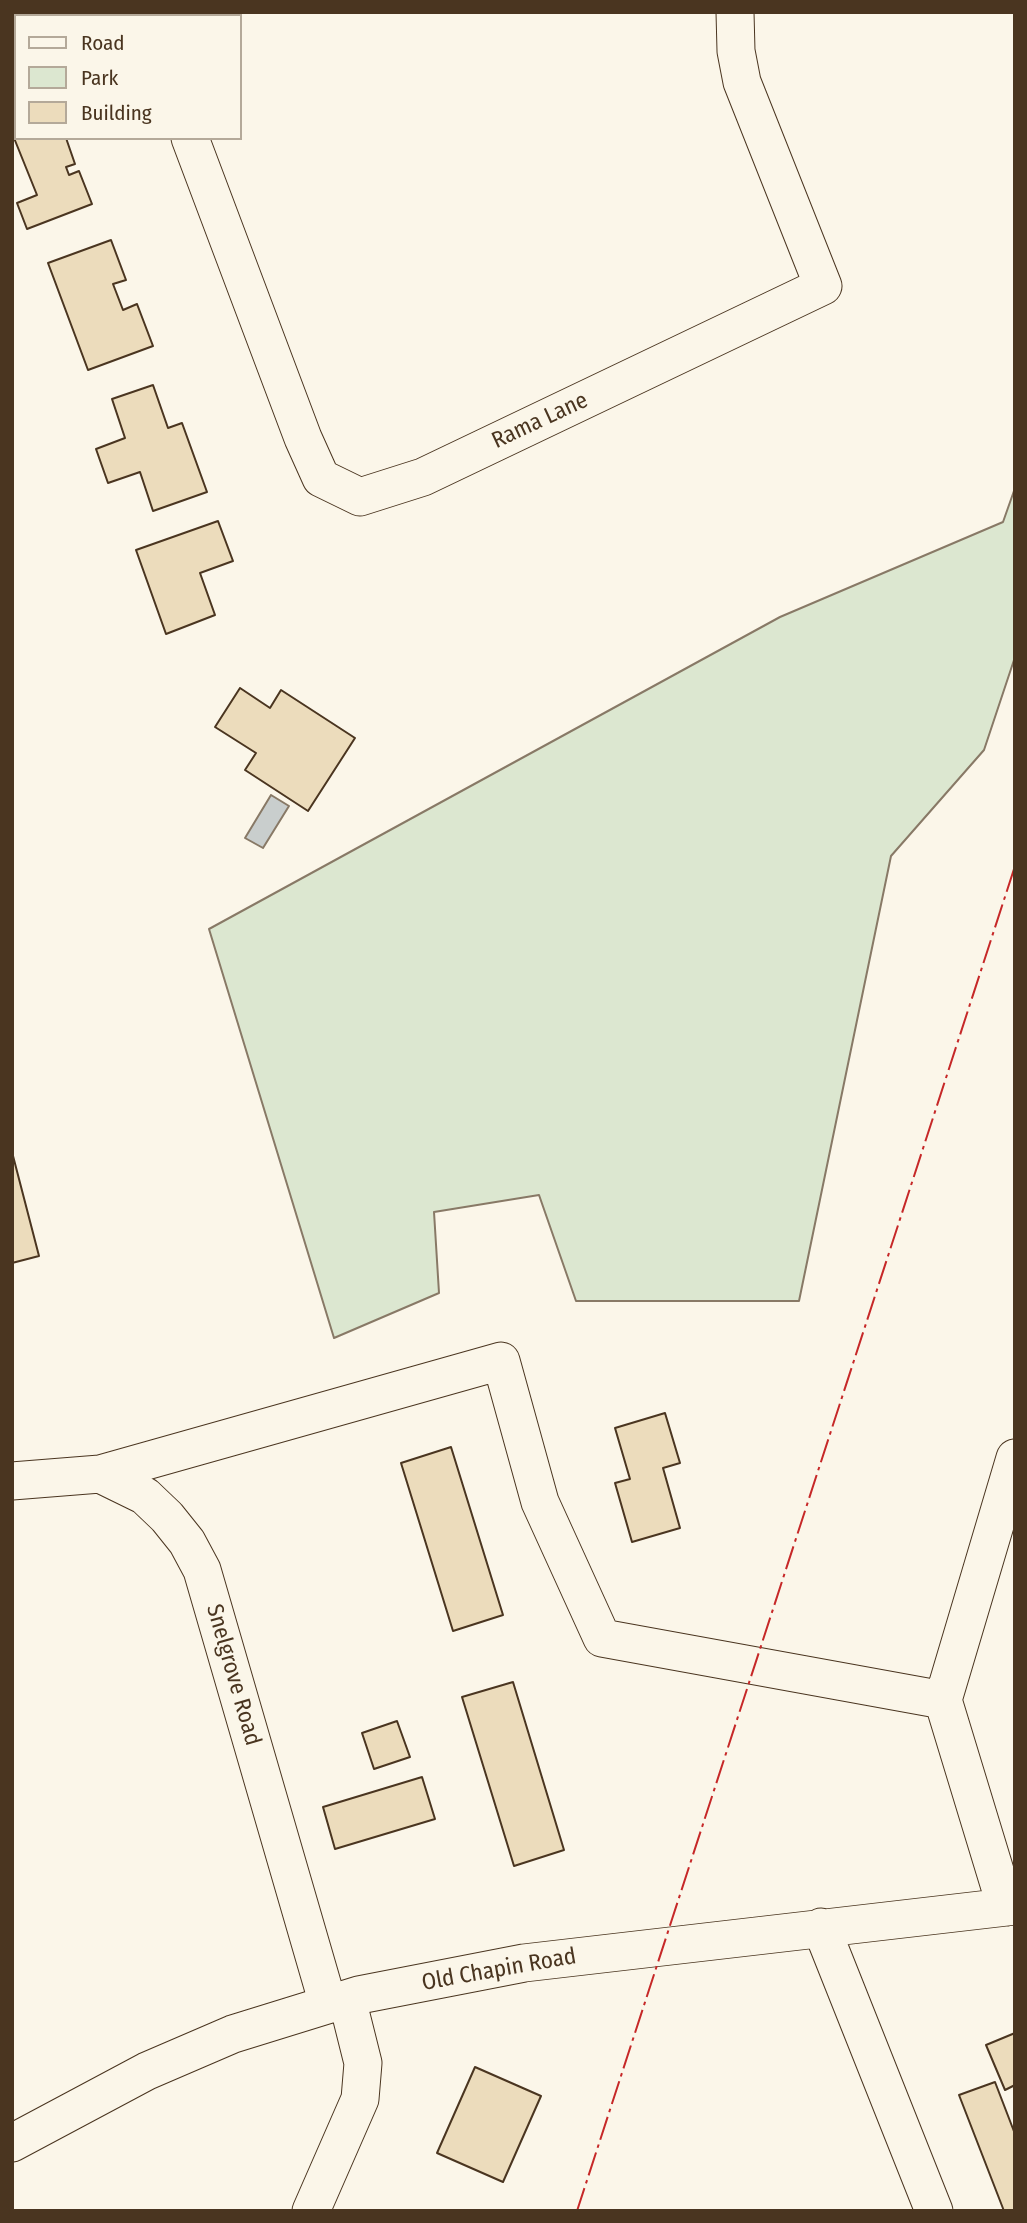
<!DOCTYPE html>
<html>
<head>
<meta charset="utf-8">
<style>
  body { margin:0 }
  #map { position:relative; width:1027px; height:2223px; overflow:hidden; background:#fbf6e9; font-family:"Fira Sans Condensed",sans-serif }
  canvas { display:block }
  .frame { position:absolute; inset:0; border:14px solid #4a3520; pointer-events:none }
  .legend { position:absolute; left:14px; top:14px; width:228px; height:126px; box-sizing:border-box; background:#fbf6e9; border:2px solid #b4a999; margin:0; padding:9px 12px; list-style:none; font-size:21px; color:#4a3520 }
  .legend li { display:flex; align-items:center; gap:14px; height:35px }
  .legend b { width:35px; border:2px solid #b4a999 }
</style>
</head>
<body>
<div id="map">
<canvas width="1027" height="2223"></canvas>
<div class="frame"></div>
<ul class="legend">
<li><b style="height:9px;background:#fbf6e9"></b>Road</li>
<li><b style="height:19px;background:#dce7d0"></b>Park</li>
<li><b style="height:19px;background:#ecdcbc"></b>Building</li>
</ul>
</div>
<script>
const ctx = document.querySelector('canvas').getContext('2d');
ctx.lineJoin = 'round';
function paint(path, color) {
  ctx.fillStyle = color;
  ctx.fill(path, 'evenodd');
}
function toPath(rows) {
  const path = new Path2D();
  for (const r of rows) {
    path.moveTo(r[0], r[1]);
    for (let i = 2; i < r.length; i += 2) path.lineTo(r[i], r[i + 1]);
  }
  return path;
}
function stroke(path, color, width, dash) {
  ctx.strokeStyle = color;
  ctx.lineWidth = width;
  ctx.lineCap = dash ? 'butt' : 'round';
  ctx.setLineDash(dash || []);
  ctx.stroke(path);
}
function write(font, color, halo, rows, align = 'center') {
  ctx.font = font + ' "Fira Sans Condensed",sans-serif';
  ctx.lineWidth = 5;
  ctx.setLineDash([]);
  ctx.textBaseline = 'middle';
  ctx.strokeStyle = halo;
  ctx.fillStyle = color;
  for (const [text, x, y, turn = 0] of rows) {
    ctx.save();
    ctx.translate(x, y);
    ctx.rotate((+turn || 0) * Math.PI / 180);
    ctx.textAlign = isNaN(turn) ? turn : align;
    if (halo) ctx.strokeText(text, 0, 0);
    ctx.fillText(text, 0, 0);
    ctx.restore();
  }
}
const green = toPath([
  [1015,488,1015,657,984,750,891,856,799,1301,576,1301,539,1195,434,1212,439,1293,334,1338,209,929,780,617,1003,522,1015,488]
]);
const water = toPath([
  [271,795,289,806,263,848,245,838,271,795]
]);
const building = toPath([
  [16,117,16,138,66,138,75,164,66,167,69,175,79,171,92,204,27,229,17,203,37,195,12,133,12,119,16,117],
  [111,240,126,280,113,284,123,310,137,304,153,346,88,370,48,263,111,240],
  [153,385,168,428,182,423,207,492,153,511,140,472,108,483,96,449,125,438,112,399,153,385],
  [218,521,233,561,200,573,215,615,166,634,136,550,218,521],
  [240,688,270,708,281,690,355,738,308,811,245,770,256,753,215,727,240,688],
  [12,1152,39,1256,12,1263,12,1152],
  [665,1413,680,1463,663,1468,680,1528,632,1542,615,1483,630,1479,615,1428,665,1413],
  [451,1447,503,1615,453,1631,401,1463,451,1447],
  [513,1682,564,1850,514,1866,462,1697,513,1682],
  [397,1721,410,1757,374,1769,362,1733,397,1721],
  [422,1777,435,1819,335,1849,323,1807,422,1777],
  [1015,2033,1015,2085,1005,2090,986,2045,1015,2033],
  [475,2067,541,2096,503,2182,437,2153,475,2067],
  [995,2082,1015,2134,1015,2211,1004,2211,959,2095,995,2082]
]);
const minor = toPath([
  [139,12,141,16],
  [190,138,303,438,321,478,360,497,423,477,823,286,742,82,736,51,735,12],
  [100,1474,501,1361,540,1502,602,1638,943,1700,1006,1907],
  [12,1481,100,1474,145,1496,167,1517,187,1542,202,1570,328,2004],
  [943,1700,1015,1458],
  [821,1927,934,2211],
  [12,2143,147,2071,233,2034,359,1995,524,1963,1015,1906],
  [311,2211,360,2099,363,2063,347,1999]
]);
const power = toPath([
  [577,2211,1015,866]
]);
const streetNames = [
  ["Rama Lane",540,421,-25],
  ["Snelgrove Road",233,1675,74],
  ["Old Chapin Road",499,1970,-10]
];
paint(green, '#dce7d0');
stroke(green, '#887966', 2);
paint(water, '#c9cecd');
stroke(water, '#887966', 2);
paint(building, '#ecdcbc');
stroke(building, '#4a3520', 2);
stroke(minor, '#4a3520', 39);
stroke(minor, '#fbf6e9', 37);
stroke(power, '#c62828', 2, [24, 5, 3.5, 5]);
write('23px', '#4a3520', '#fbf6e9', streetNames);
</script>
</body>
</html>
